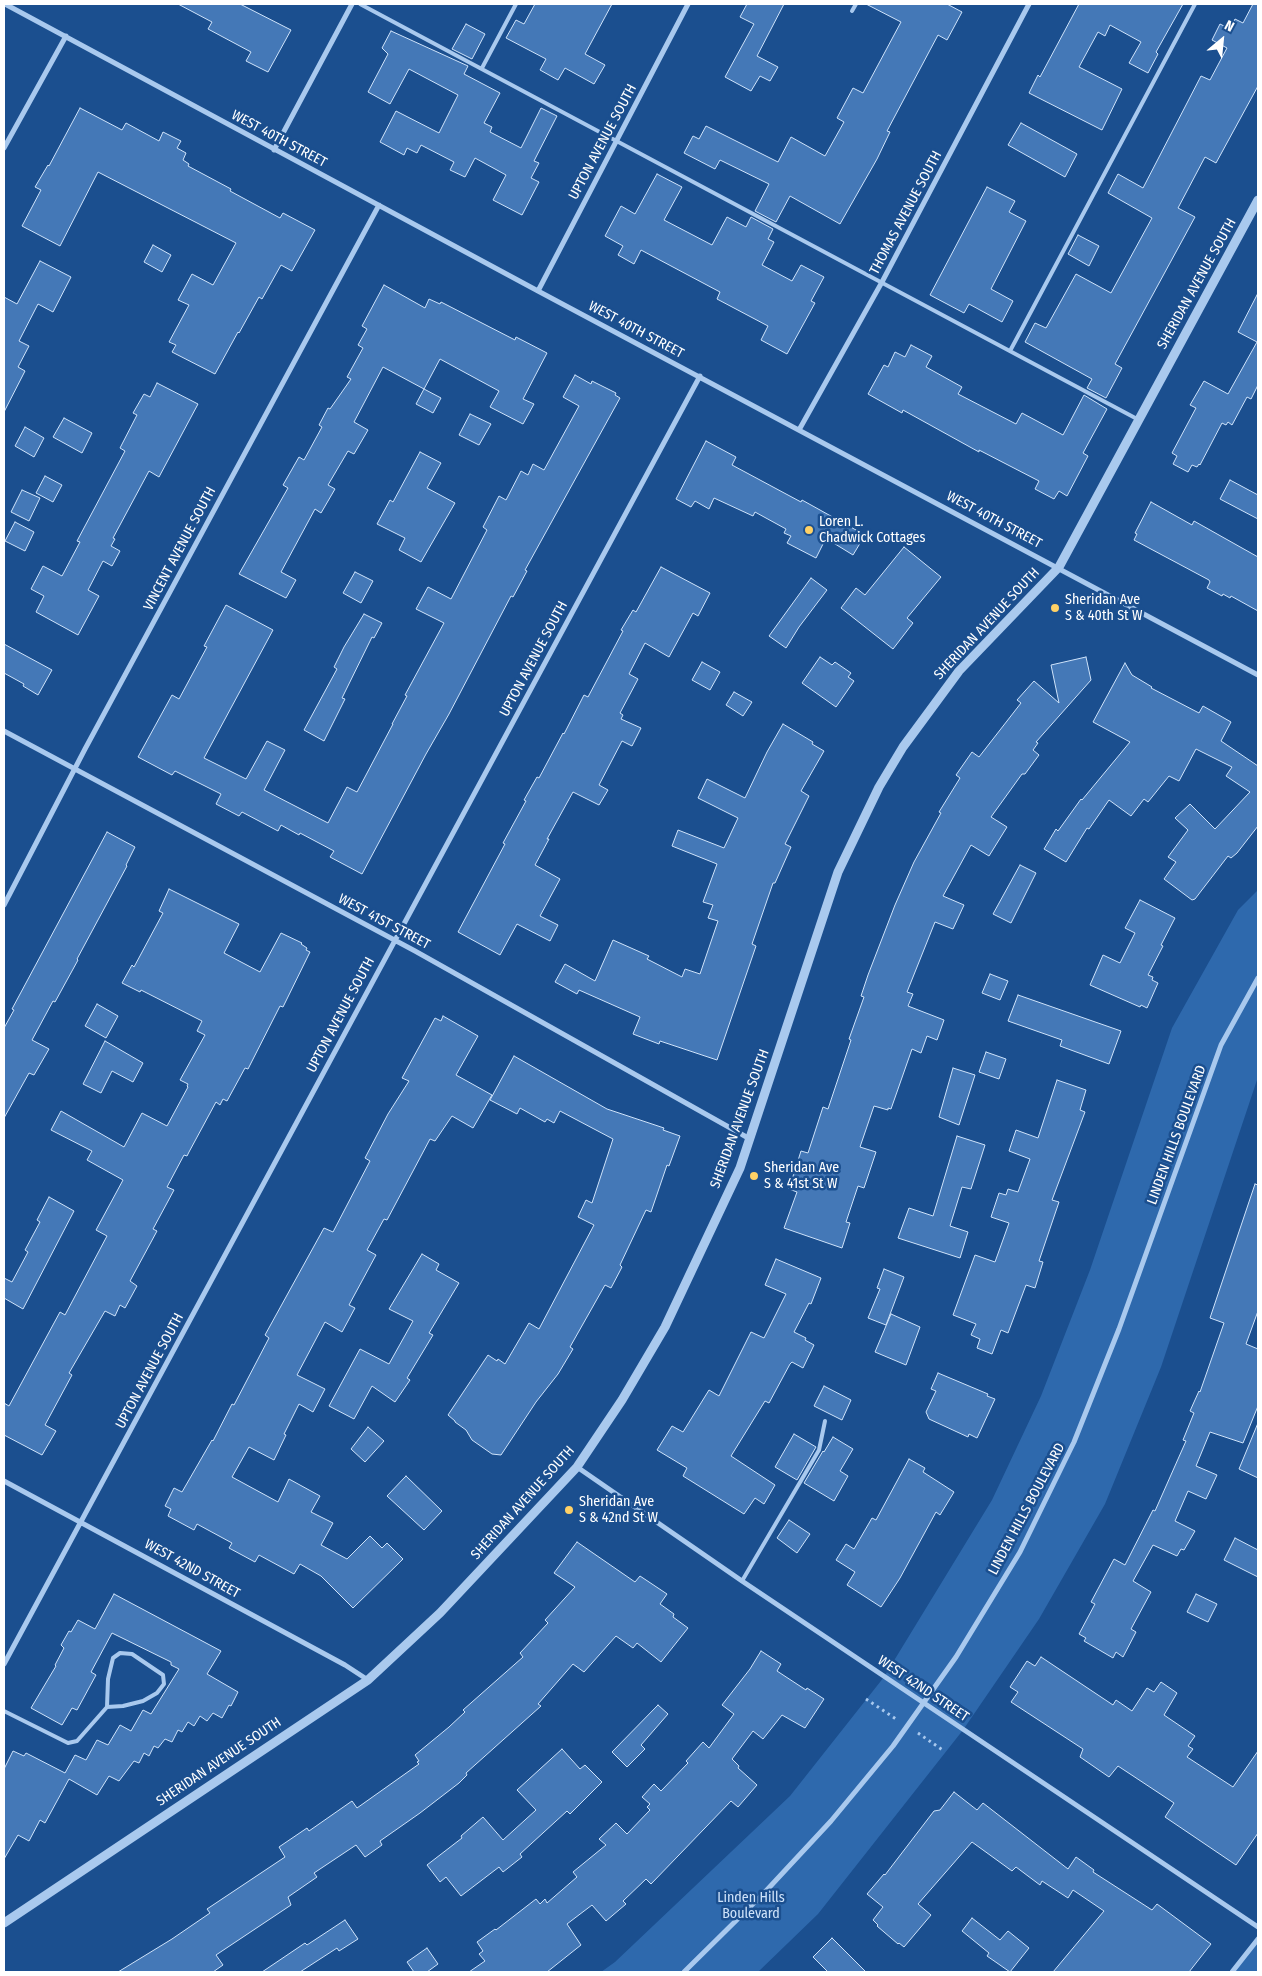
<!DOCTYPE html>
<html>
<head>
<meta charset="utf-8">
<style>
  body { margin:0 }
  #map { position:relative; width:1262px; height:1976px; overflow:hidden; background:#1b4f8f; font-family:"Fira Sans Condensed",sans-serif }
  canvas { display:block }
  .frame { position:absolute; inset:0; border:5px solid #fff; pointer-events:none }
  .north { position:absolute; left:1197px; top:15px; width:50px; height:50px; -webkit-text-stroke:4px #1b4f8f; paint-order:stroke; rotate:28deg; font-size:14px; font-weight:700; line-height:20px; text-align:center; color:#fff }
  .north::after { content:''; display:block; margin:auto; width:18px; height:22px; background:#fff; clip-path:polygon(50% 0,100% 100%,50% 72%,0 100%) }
</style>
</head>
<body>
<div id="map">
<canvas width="1262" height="1976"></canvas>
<div class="frame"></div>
<div class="north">N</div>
</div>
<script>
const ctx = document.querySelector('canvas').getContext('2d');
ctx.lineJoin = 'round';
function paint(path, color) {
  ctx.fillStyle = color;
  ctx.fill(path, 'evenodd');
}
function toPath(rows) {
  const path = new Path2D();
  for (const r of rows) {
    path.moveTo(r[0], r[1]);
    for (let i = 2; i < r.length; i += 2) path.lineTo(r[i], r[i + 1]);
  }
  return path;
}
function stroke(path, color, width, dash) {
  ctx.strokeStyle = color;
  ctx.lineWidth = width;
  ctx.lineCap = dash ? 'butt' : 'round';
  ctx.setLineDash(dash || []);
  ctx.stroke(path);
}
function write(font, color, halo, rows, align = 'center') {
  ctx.font = font + ' "Fira Sans Condensed",sans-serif';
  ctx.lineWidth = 5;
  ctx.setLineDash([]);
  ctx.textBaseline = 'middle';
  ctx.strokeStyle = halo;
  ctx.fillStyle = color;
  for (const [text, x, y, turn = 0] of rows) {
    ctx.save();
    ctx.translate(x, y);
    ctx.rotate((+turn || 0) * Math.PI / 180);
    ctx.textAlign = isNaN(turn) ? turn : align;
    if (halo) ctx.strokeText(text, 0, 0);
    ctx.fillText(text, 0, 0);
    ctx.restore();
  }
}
const green = toPath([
  [1258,890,1258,1077,1161,1367,1105,1504,1039,1619,963,1730,818,1914,758,1972,601,1972,615,1962,790,1796,884,1677,992,1500,1041,1396,1090,1270,1172,1028,1238,910],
  [1258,1939,1258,1972,1232,1972]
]);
const building = toPath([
  [178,4,240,4,291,30,268,72,246,61,251,52,208,29,212,22,178,4],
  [535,4,612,4,585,54,605,65,594,84,565,68,558,80,540,70,546,59,506,38,516,20,524,24,535,4],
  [747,4,784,4,757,56,778,67,770,81,760,76,751,91,725,77,754,24,740,17,747,4],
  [866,4,947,4,962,12,947,40,938,35,887,131,890,132,877,159,840,224,790,196,776,222,755,211,769,184,720,160,715,169,684,153,693,136,699,139,706,126,778,162,791,137,825,156,844,122,837,118,853,88,863,93,901,22,866,4],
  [1079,4,1183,4,1156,52,1158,54,1148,73,1129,63,1141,42,1110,25,1105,36,1098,32,1079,67,1122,89,1102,130,1029,93,1038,75,1040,77,1079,4],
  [1253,4,1258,4,1258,86,1216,163,1205,157,1178,208,1195,217,1115,364,1122,368,1106,398,1087,388,1092,379,1025,342,1035,323,1046,328,1076,274,1111,293,1152,218,1108,193,1118,174,1143,188,1201,76,1210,80,1227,48,1212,40,1220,24,1230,29,1235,19,1243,23,1253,4],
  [466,24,485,34,472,59,452,49,466,24],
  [391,31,468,66,464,74,500,93,484,123,492,127,490,132,521,148,541,108,557,116,534,161,539,163,531,178,539,182,522,215,493,200,506,175,475,158,465,177,450,170,454,162,421,145,417,153,407,148,404,155,380,142,396,111,439,133,458,95,409,69,390,104,368,92,388,54,382,48,391,31],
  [80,108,122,130,126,123,159,141,163,132,181,141,177,148,186,153,183,160,189,164,188,166,231,189,230,191,280,218,283,213,315,230,292,271,281,265,262,299,259,297,239,333,238,332,215,374,172,352,176,345,169,342,189,305,178,300,192,274,213,285,236,243,98,172,60,246,22,226,41,190,35,187,48,165,49,166,80,108],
  [1021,123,1077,154,1065,177,1008,145,1021,123],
  [657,174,682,187,664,220,712,245,727,217,746,227,751,217,773,229,768,239,774,242,762,265,792,281,801,265,824,277,811,301,815,303,787,354,761,340,768,326,717,299,720,292,641,250,634,264,618,255,623,246,605,236,621,206,635,214,657,174],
  [987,187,1015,201,1009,212,1026,221,991,289,1013,301,1002,322,969,304,964,313,930,295,987,187],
  [1078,235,1099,246,1089,266,1068,254,1078,235],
  [153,245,171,255,162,272,144,262,153,245],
  [40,261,71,277,53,312,38,304,19,341,29,346,18,367,25,371,4,412,4,297,17,304,40,261],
  [384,285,425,308,429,299,440,304,441,302,515,340,516,337,547,353,523,399,534,404,523,424,490,407,499,391,440,359,424,389,383,367,354,422,368,430,354,454,348,451,328,485,335,489,321,513,315,509,281,572,296,580,286,598,239,574,288,488,283,485,299,457,304,460,322,427,319,425,328,408,330,409,351,379,347,377,363,348,358,345,367,329,362,326,384,285],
  [1258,293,1258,385,1251,399,1247,397,1232,425,1228,422,1226,425,1222,423,1200,465,1199,464,1197,467,1192,465,1188,472,1173,464,1177,456,1172,453,1196,408,1190,405,1204,381,1228,394,1257,342,1238,332,1258,293],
  [911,345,932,356,926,367,962,387,958,394,1016,424,1022,413,1063,435,1084,395,1107,409,1083,453,1088,456,1067,496,1059,491,1054,499,1035,489,1039,481,979,450,979,452,903,410,902,413,868,394,884,365,888,367,895,352,905,357,911,345],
  [575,375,591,384,592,381,616,393,615,395,620,398,525,570,527,571,513,597,511,596,449,714,426,754,362,874,330,857,334,851,300,833,299,835,281,825,278,831,242,812,239,816,216,804,221,794,175,771,172,775,138,757,172,695,179,699,207,647,204,646,226,605,273,630,204,758,246,779,267,741,285,750,264,790,328,823,347,787,357,792,393,724,392,724,407,696,405,695,444,623,416,609,428,587,451,599,487,530,483,527,499,496,506,500,521,471,528,475,533,464,544,470,579,406,563,397,575,375],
  [157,383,198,404,159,477,149,471,113,538,115,539,111,546,120,551,112,566,103,561,88,590,99,596,78,635,36,612,44,596,31,589,43,566,62,576,80,542,77,541,125,451,120,448,137,415,133,413,144,394,150,397,157,383],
  [424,389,441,398,433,413,416,404,424,389],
  [470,414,491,424,479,445,459,435,470,414],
  [64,418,92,433,82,453,53,437,64,418],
  [25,427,44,438,34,457,15,446,25,427],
  [706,441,736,457,732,465,801,502,802,500,865,535,853,555,827,539,825,543,824,542,816,558,787,543,791,536,784,533,786,529,755,512,753,516,714,498,709,509,695,501,691,507,676,499,706,441],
  [420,452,441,463,427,488,455,503,421,562,399,550,405,538,377,524,390,500,393,502,420,452],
  [45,476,62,485,53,502,36,493,45,476],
  [1230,480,1258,495,1258,519,1220,499,1230,480],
  [22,490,40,498,29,521,11,512,22,490],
  [1151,502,1192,525,1194,521,1258,557,1258,611,1231,596,1230,598,1223,594,1222,596,1207,588,1210,582,1209,580,1134,540,1137,534,1135,533,1151,502],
  [15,522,34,532,25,551,5,541,15,522],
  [904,547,941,577,907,618,913,623,893,649,841,608,856,588,865,595,904,547],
  [661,567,710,593,698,616,693,613,669,657,645,643,629,674,638,679,620,713,623,715,621,719,641,728,632,746,622,741,599,785,608,790,599,805,573,792,547,839,549,839,535,865,560,879,540,916,558,925,550,941,517,924,500,955,458,932,505,844,503,843,526,801,524,800,537,777,539,778,563,733,564,734,584,695,588,697,623,631,621,630,633,610,636,612,661,567],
  [355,572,373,581,361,603,343,593,355,572],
  [811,578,827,590,799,627,786,648,769,636,811,578],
  [364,614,382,623,374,638,372,637,342,698,345,699,324,741,304,730,337,669,334,667,344,647,364,614],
  [4,644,52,670,38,695,23,686,24,684,4,673,4,644],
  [820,657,832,665,835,662,851,673,848,677,854,681,836,707,802,683,820,657],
  [1086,657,1091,680,1036,742,1038,743,1033,750,1039,755,1025,774,1022,774,991,817,1007,827,989,856,971,845,943,896,964,905,953,929,935,922,907,992,913,994,908,1006,944,1020,937,1040,927,1036,921,1053,912,1049,891,1109,888,1108,888,1110,874,1106,860,1147,876,1152,864,1188,858,1186,846,1222,850,1223,842,1248,784,1228,797,1192,789,1189,801,1151,808,1153,823,1107,828,1109,851,1040,849,1039,864,997,861,996,868,975,895,905,914,862,941,813,939,812,960,778,956,775,972,752,979,757,1021,703,1017,700,1034,681,1059,703,1051,665,1086,657],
  [702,662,720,672,710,690,692,680,702,662],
  [1125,663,1132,675,1152,687,1151,688,1199,713,1203,706,1231,722,1221,741,1258,766,1258,826,1237,853,1231,858,1228,856,1195,899,1192,900,1164,879,1176,862,1168,857,1188,830,1175,818,1190,804,1215,829,1250,792,1226,776,1232,767,1196,749,1179,781,1169,776,1148,802,1144,799,1131,816,1109,800,1089,829,1087,828,1066,862,1044,849,1056,829,1058,831,1081,799,1082,800,1130,742,1093,722,1125,663],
  [734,692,752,702,743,716,726,705,734,692],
  [783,724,813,742,812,744,824,751,801,791,809,796,785,844,791,847,775,883,773,883,752,944,756,946,717,1060,660,1041,659,1044,633,1034,640,1017,579,990,577,994,555,982,565,964,595,981,613,940,649,956,647,959,682,977,685,969,700,974,718,921,708,918,713,905,703,902,717,864,672,846,678,830,724,848,738,818,698,798,707,779,745,798,767,752,783,724],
  [107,832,135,847,126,865,127,866,77,959,78,960,55,1002,53,1001,32,1040,49,1049,34,1075,29,1073,4,1118,4,1028,14,1010,12,1009,107,832],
  [1020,865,1036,873,1011,923,993,914,1020,865],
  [169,889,239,924,224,953,260,972,281,933,302,943,301,944,307,948,306,950,310,952,283,1007,280,1006,248,1069,245,1068,227,1101,223,1099,220,1105,216,1102,189,1152,187,1156,184,1155,167,1187,174,1190,153,1229,157,1231,130,1281,137,1286,125,1308,120,1305,115,1316,105,1311,69,1373,72,1375,45,1425,56,1431,42,1455,4,1435,4,1403,9,1406,60,1312,65,1315,107,1236,96,1230,123,1180,87,1160,92,1151,51,1130,61,1111,124,1147,142,1113,167,1126,188,1087,187,1086,188,1084,180,1080,205,1035,197,1031,202,1021,141,990,140,992,122,983,132,965,134,967,163,913,159,911,169,889],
  [1140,900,1175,918,1161,945,1163,946,1148,975,1153,977,1152,980,1158,983,1147,1008,1141,1005,1140,1007,1090,985,1103,955,1120,963,1135,933,1125,928,1140,900],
  [990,974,1008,981,1000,1000,982,993,990,974],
  [1018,995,1121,1031,1109,1064,1060,1046,1062,1040,1008,1021,1018,995],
  [97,1004,118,1016,106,1038,85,1026,97,1004],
  [443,1016,478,1036,456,1075,492,1095,473,1128,452,1116,435,1141,430,1139,387,1220,384,1219,367,1250,376,1255,349,1305,355,1308,342,1332,325,1322,297,1375,325,1389,313,1412,299,1404,284,1434,286,1435,274,1460,249,1447,232,1477,278,1502,289,1479,320,1496,311,1512,333,1523,321,1545,347,1559,370,1536,382,1548,387,1543,403,1559,353,1608,321,1576,300,1564,294,1574,259,1555,255,1562,229,1548,232,1543,197,1524,194,1530,168,1516,171,1509,165,1506,174,1488,182,1492,212,1440,213,1441,232,1404,234,1405,269,1338,265,1335,324,1228,333,1232,370,1161,365,1158,388,1114,409,1081,402,1078,435,1018,441,1021,443,1016],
  [105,1041,143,1063,133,1082,112,1071,101,1093,83,1084,105,1041],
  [986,1052,1006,1059,999,1079,979,1072,986,1052],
  [514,1056,607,1109,664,1128,663,1130,680,1136,669,1166,667,1165,651,1212,646,1210,620,1265,622,1267,611,1288,605,1285,570,1347,573,1349,558,1374,536,1402,501,1455,492,1454,472,1440,466,1430,455,1422,455,1421,448,1415,488,1355,497,1361,498,1359,505,1364,529,1323,539,1329,594,1225,578,1217,586,1200,592,1203,613,1139,560,1111,554,1123,547,1119,545,1122,520,1108,517,1114,490,1100,514,1056],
  [953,1068,975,1075,959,1125,939,1117,953,1068],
  [1057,1080,1086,1090,1080,1110,1085,1112,1052,1200,1059,1202,1039,1261,1043,1262,1035,1288,1026,1285,1008,1333,1001,1330,992,1354,977,1348,980,1339,971,1335,976,1324,953,1315,975,1255,995,1262,1009,1223,991,1217,999,1193,1006,1195,1008,1189,1018,1192,1030,1159,1009,1151,1016,1130,1038,1138,1057,1080],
  [957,1136,985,1145,971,1189,962,1187,950,1226,968,1232,960,1258,898,1238,909,1208,933,1216,957,1136],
  [1255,1184,1258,1185,1258,1311,1246,1344,1258,1349,1258,1406,1243,1443,1210,1432,1196,1466,1217,1475,1206,1499,1188,1491,1175,1521,1195,1531,1184,1550,1181,1549,1177,1556,1153,1545,1133,1581,1151,1592,1131,1629,1136,1632,1123,1657,1116,1652,1113,1658,1084,1641,1086,1638,1079,1634,1095,1604,1091,1602,1114,1559,1125,1565,1153,1510,1155,1511,1186,1441,1183,1440,1194,1413,1190,1411,1199,1391,1200,1392,1224,1323,1210,1318,1255,1184],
  [49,1197,74,1211,23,1309,4,1298,4,1278,12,1282,28,1252,25,1250,40,1222,37,1220,49,1197],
  [422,1254,439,1264,436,1270,459,1283,429,1333,433,1335,407,1378,410,1380,395,1402,372,1386,354,1419,329,1406,360,1349,389,1364,413,1321,389,1309,422,1254],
  [776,1259,821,1278,811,1304,809,1303,794,1332,806,1338,805,1340,814,1345,803,1368,792,1362,790,1364,769,1403,765,1401,731,1456,775,1485,764,1504,755,1498,744,1514,683,1476,687,1468,657,1450,672,1426,683,1432,709,1390,719,1396,751,1332,764,1338,786,1294,765,1285,776,1259],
  [884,1269,904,1277,886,1325,868,1318,880,1289,877,1288,884,1269],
  [891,1314,920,1327,906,1365,875,1352,891,1314],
  [938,1373,988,1394,987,1396,995,1399,977,1438,969,1434,968,1437,929,1419,926,1412,936,1391,931,1389,938,1373],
  [824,1386,851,1400,842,1420,814,1406,824,1386],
  [1258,1423,1258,1478,1239,1469,1258,1423],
  [368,1427,384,1441,365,1462,351,1449,368,1427],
  [794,1434,816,1447,797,1480,775,1467,794,1434],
  [833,1437,853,1449,840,1471,848,1476,834,1501,804,1483,823,1451,824,1452,833,1437],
  [909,1459,925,1468,923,1472,954,1492,940,1515,936,1512,900,1578,881,1607,847,1585,855,1572,836,1560,846,1544,854,1549,872,1518,876,1520,909,1459],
  [406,1476,442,1511,424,1530,387,1496,406,1476],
  [789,1520,810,1534,797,1553,777,1538,789,1520],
  [1235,1538,1258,1550,1258,1577,1224,1560,1235,1538],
  [577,1542,635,1582,640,1576,667,1594,660,1604,674,1614,673,1617,688,1628,661,1662,637,1643,633,1648,616,1636,584,1672,573,1664,538,1704,541,1706,466,1773,467,1775,459,1783,420,1813,380,1841,382,1845,365,1857,356,1845,314,1873,317,1877,288,1897,291,1905,216,1955,223,1965,213,1972,118,1972,172,1939,210,1913,207,1909,285,1857,279,1847,307,1828,309,1831,352,1801,357,1808,419,1764,417,1762,419,1761,415,1755,449,1727,465,1712,463,1710,523,1657,520,1653,548,1623,545,1620,575,1587,554,1573,577,1542],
  [114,1594,221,1651,207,1674,238,1692,231,1706,229,1705,222,1718,213,1713,207,1721,200,1716,194,1726,188,1722,182,1732,178,1730,172,1742,165,1739,158,1748,154,1746,149,1756,144,1753,139,1763,134,1761,119,1781,109,1776,97,1795,69,1779,45,1823,40,1820,29,1841,18,1835,4,1859,4,1769,13,1751,24,1756,26,1753,65,1773,75,1755,86,1760,97,1740,108,1745,120,1725,131,1731,143,1710,151,1714,179,1669,171,1665,171,1662,112,1633,91,1672,96,1675,77,1710,72,1708,62,1725,31,1708,56,1666,55,1665,64,1648,61,1645,69,1631,71,1632,78,1620,95,1629,114,1594],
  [1196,1594,1217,1604,1208,1622,1187,1612,1196,1594],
  [761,1651,781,1664,777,1671,806,1690,807,1688,824,1699,805,1728,782,1715,763,1739,753,1731,732,1759,739,1766,738,1768,757,1785,738,1807,731,1801,651,1884,646,1879,623,1901,626,1904,606,1921,592,1905,567,1924,581,1945,547,1972,469,1972,485,1961,479,1954,483,1951,477,1942,495,1929,496,1930,536,1899,540,1904,545,1899,547,1903,577,1877,573,1872,606,1845,599,1839,616,1823,627,1834,650,1810,647,1807,650,1804,642,1797,654,1784,661,1791,688,1763,686,1761,703,1742,709,1748,734,1714,722,1705,750,1669,761,1651],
  [1041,1657,1113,1705,1116,1700,1132,1711,1147,1688,1154,1692,1161,1682,1177,1693,1164,1715,1195,1736,1188,1746,1193,1749,1187,1757,1233,1787,1258,1751,1258,1833,1236,1865,1165,1817,1174,1803,1118,1766,1109,1777,1080,1757,1083,1749,1011,1702,1018,1692,1010,1687,1027,1661,1035,1666,1041,1657],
  [658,1705,668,1714,641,1745,645,1749,627,1767,612,1752,658,1705],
  [562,1749,580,1769,585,1765,602,1782,570,1814,567,1811,520,1854,522,1857,503,1872,499,1867,461,1896,446,1877,440,1882,427,1865,462,1838,461,1836,483,1817,503,1840,536,1810,517,1790,562,1749],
  [954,1792,977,1810,983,1803,1068,1869,1076,1857,1094,1870,1093,1872,1152,1910,1157,1904,1211,1944,1189,1972,1053,1972,1104,1911,1073,1890,1068,1898,1042,1881,1040,1885,1016,1867,1012,1871,972,1842,918,1904,931,1915,904,1947,899,1943,898,1944,877,1926,878,1925,873,1920,883,1907,867,1894,884,1874,885,1875,934,1811,940,1810,954,1792],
  [972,1918,1000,1940,1008,1931,1029,1948,1010,1972,987,1956,989,1953,962,1931,972,1918],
  [345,1920,358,1939,339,1951,337,1948,300,1972,262,1972,305,1943,307,1945,345,1920],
  [832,1938,866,1972,828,1972,813,1957,832,1938],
  [427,1948,438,1964,427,1972,414,1972,407,1962,427,1948]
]);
const path = toPath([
  [866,1699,896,1719],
  [918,1733,944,1751]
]);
const service = toPath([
  [360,4,1139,420],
  [852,11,856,4],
  [482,68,516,4],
  [1010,351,1195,4],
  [742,1581,819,1450,825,1421],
  [4,1711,68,1743,77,1741,107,1707,108,1679,113,1658,120,1653,132,1654,163,1675,164,1684,157,1693,143,1701,123,1706,107,1707]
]);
const minor = toPath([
  [5,4,538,291,1258,675],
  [4,148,66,36],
  [274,150,352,4],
  [538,291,688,4],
  [799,430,882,282,1029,4],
  [4,731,415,951,750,1139],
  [4,905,85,749,379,205],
  [577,1467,742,1581,1258,1927],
  [4,1481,345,1665,368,1680],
  [4,1664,700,376],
  [684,1972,765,1892,831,1821,893,1746,956,1657,1020,1552,1074,1442,1119,1329,1221,1045,1258,978],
  [1232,1972,1258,1939]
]);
const tertiary = toPath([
  [4,1923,368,1680,440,1613,577,1467,622,1400,665,1327,740,1168,838,872,879,787,903,747,959,671,1059,567,1258,200]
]);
const markers = [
  [809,530,5,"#ffd166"],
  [1055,608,5,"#ffd166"],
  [754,1176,5,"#ffd166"],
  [569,1510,5,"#ffd166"]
];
const streetNames = [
  ["WEST 40TH STREET",279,139,28],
  ["UPTON AVENUE SOUTH",603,142,-62],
  ["THOMAS AVENUE SOUTH",906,213,-62],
  ["SHERIDAN AVENUE SOUTH",1197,284,-61],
  ["WEST 40TH STREET",636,330,28],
  ["WEST 40TH STREET",994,520,28],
  ["VINCENT AVENUE SOUTH",180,549,-62],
  ["SHERIDAN AVENUE SOUTH",987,624,-47],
  ["UPTON AVENUE SOUTH",534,659,-62],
  ["WEST 41ST STREET",384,922,28],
  ["UPTON AVENUE SOUTH",341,1015,-62],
  ["SHERIDAN AVENUE SOUTH",740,1119,-70],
  ["LINDEN HILLS BOULEVARD",1177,1135,-70],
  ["UPTON AVENUE SOUTH",150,1371,-62],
  ["SHERIDAN AVENUE SOUTH",523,1503,-48],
  ["LINDEN HILLS BOULEVARD",1027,1509,-62],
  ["WEST 42ND STREET",192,1569,29],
  ["WEST 42ND STREET",923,1689,34],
  ["SHERIDAN AVENUE SOUTH",219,1762,-34]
];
const poiNames = [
  ["Loren L.",819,522],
  ["Chadwick Cottages",819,538],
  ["Sheridan Ave",1065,600],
  ["S & 40th St W",1065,616],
  ["Sheridan Ave",764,1168],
  ["S & 41st St W",764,1184],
  ["Sheridan Ave",579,1502],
  ["S & 42nd St W",579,1518]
];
const parkNames = [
  ["Linden Hills",751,1898],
  ["Boulevard",751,1914]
];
paint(green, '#2e69ad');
paint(building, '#4478b7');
stroke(building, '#cfe3fa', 1);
stroke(path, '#a9c9ee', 3, [2.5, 4]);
stroke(service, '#a9c9ee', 4);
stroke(minor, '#a9c9ee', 5);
stroke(tertiary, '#a9c9ee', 9);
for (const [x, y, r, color] of markers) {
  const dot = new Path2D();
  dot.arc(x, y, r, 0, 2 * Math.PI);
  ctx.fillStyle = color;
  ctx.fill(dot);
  stroke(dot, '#1b4f8f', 2);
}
write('14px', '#fff', '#1b4f8f', streetNames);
write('14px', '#fff', '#1b4f8f', poiNames, 'left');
write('14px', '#cfe3fa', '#1b4f8f', parkNames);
</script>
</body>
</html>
